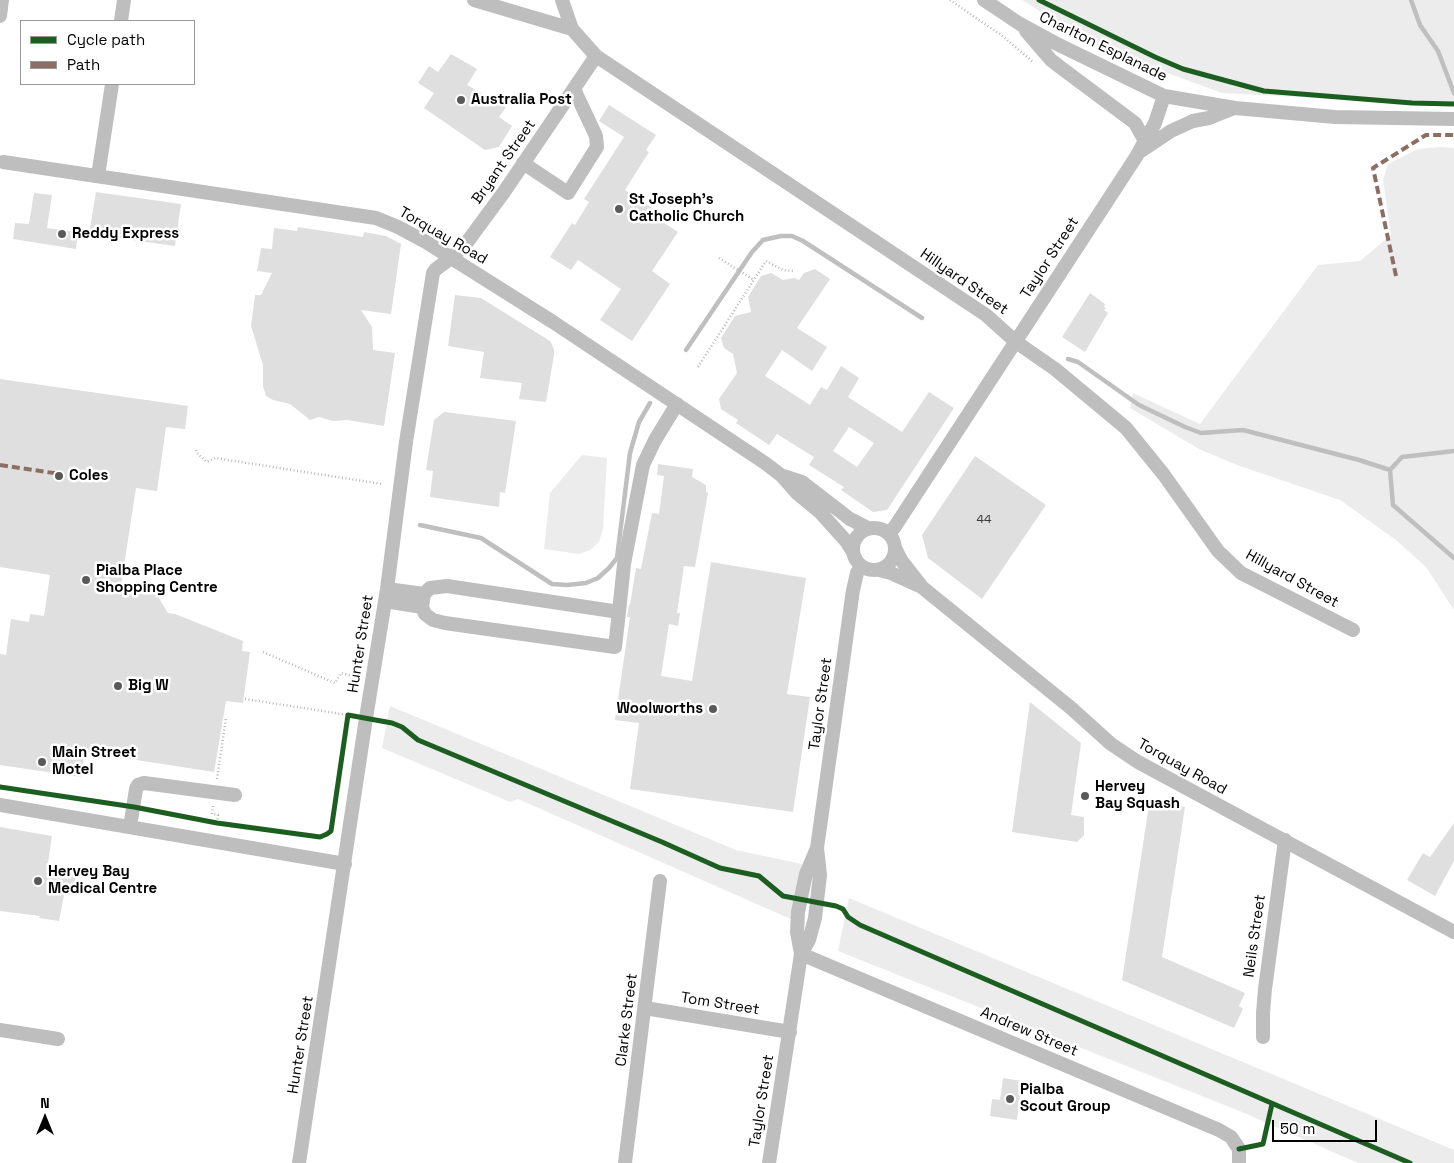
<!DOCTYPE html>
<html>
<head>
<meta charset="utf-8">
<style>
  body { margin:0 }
  #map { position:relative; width:1454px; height:1163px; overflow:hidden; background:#fff; font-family:"Space Grotesk",sans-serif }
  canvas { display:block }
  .legend { position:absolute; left:20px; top:20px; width:175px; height:65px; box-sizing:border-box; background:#fff; border:1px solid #999; margin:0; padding:6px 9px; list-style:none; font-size:15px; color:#000 }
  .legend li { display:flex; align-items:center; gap:10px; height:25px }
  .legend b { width:25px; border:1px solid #999 }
  .north { position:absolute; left:20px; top:1093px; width:50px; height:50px; -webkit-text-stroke:4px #fff; paint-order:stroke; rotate:0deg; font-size:14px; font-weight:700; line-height:20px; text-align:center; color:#000 }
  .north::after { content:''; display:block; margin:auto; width:18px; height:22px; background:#000; clip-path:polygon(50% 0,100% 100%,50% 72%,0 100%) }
  .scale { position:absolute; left:1272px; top:1120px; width:105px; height:22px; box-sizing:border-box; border:2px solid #000; border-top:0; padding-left:6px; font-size:15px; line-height:18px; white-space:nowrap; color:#000; -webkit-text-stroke:4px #fff; paint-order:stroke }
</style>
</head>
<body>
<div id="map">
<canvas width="1454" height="1163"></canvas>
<ul class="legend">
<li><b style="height:6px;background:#1b5e20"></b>Cycle path</li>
<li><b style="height:6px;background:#8d6e63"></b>Path</li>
</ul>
<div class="north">N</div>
<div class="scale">50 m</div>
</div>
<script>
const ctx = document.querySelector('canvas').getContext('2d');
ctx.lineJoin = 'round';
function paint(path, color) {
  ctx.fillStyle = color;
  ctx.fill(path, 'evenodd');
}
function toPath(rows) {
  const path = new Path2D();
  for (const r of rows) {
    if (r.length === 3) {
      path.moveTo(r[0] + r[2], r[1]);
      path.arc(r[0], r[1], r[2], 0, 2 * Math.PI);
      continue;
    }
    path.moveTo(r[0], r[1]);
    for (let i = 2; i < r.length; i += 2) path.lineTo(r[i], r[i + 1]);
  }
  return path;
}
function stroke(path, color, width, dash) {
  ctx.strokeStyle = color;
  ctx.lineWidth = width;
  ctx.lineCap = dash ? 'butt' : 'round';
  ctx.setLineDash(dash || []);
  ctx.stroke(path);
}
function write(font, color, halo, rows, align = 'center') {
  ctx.font = font + ' "Space Grotesk",sans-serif';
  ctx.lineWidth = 5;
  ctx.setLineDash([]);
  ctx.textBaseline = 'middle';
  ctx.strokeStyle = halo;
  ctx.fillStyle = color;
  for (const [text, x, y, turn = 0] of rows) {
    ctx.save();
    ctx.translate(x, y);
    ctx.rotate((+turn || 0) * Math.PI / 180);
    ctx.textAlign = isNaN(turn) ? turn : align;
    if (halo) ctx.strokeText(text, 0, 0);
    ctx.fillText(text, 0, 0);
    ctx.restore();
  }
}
const green = toPath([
  [1022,0,1454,0,1454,105,1222,93,1099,48],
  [1440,147,1454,148,1454,610,1426,567,1396,540,1340,500,1237,465,1199,449,1130,408,1133,393,1200,424,1318,265,1360,261,1391,235,1383,180,1388,164,1418,149],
  [582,455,607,458,603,529,599,542,590,550,579,554,544,549,550,493],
  [390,706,736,850,802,864,793,920,518,799,510,802,382,748],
  [849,898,1454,1150,1454,1163,1358,1163,1242,1112,838,951]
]);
const stream = toPath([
  [1411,0,1420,25,1438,51,1454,93],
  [686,350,752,252,763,240,781,236,792,236,803,241,922,318],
  [1068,359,1078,362,1139,405,1185,427,1201,433,1243,430,1359,460,1390,470],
  [1454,451,1402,457,1390,470,1393,505,1454,558],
  [420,525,481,538,552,584,567,585,586,583,598,578,609,568,617,558,630,453,639,422,650,403]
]);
const building = toPath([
  [451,54,477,69,467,85,506,107,499,117,512,126,499,147,485,150,424,108,434,93,418,83,429,66,438,72],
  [609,105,656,135,646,150,649,152,625,190,664,216,661,221,678,232,652,271,670,284,632,341,600,320,621,289,578,260,571,270,550,257,572,223,575,225,589,202,584,199,624,137,599,121],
  [96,192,181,204,175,246,89,234],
  [34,193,52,195,47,228,78,232,76,249,13,239,15,223,29,224],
  [298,227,363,237,364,232,386,236,401,244,391,314,361,310,372,327,373,350,395,353,384,426,347,420,333,421,319,417,310,420,290,404,273,400,266,396,263,386,263,365,251,326,255,295,261,295,272,273,257,271,261,248,272,249,274,228,297,231],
  [815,269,830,279,797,328,827,347,812,371,782,350,765,376,810,405,821,387,827,390,841,366,859,378,848,397,902,432,929,392,954,408,887,510,873,512,841,490,844,487,809,465,814,457,777,434,769,445,736,423,738,420,721,409,719,399,737,373,733,354,724,348,721,338,735,316,751,312,748,297,761,276,771,273,783,280,794,278,799,280,804,273],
  [849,427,874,443,857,467,833,451],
  [1090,293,1105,304,1104,307,1106,308,1104,310,1108,313,1085,352,1062,337],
  [455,295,481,298,550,341,554,349,554,355,546,402,519,399,522,383,480,378,484,352,448,346],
  [0,379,188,406,185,429,166,427,157,491,136,488,121,585,149,589,152,587,168,613,175,614,243,641,242,651,250,652,243,703,226,701,214,772,85,752,81,777,0,765,0,654,6,655,11,619,29,622,30,614,44,616,50,575,0,567],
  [444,412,516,421,505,493,500,492,499,507,430,497,433,471,426,470,434,420],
  [975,456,1046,505,982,599,928,558,922,535],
  [658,464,693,469,692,477,706,485,706,492,708,493,695,567,684,566,677,613,680,613,678,626,669,624,661,676,692,681,711,562,806,578,787,694,810,697,793,812,630,789,639,723,615,720,630,617,627,617,629,604,630,605,636,568,641,569,652,513,659,514,664,476,657,475],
  [1030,702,1081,743,1071,815,1084,817,1084,835,1077,842,1012,832],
  [1150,799,1170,801,1170,805,1185,807,1162,957,1245,993,1239,1006,1243,1009,1234,1028,1122,980],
  [1454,823,1454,861,1435,896,1407,880,1423,853,1430,857],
  [0,827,52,836,48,863,78,868,73,895,64,895,59,921,39,918,40,916,0,911],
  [1003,1078,1022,1081,1017,1120,990,1116,992,1099,1000,1100]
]);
const path = toPath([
  [950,0,1001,35,1033,62],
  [719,258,754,280],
  [698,367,766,261,783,270,794,271],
  [196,450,197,453,207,462,215,458,382,484],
  [263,652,335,683,341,673,353,676],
  [245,699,348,715],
  [217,779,226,718],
  [213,806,212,814,218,815,217,823]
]);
const minor = toPath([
  [474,0,572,29],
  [562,0,572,29,596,56,986,315,1016,342,1055,369,1126,428,1164,475,1218,551,1241,573,1353,630],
  [984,0,1020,24,1055,43,1164,96,1235,108,1335,117,1454,119],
  [0,16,2,0],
  [121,21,124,0],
  [1026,31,1051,60,1060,67,1135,123,1145,141],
  [1141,151,1171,131,1193,121,1209,118,1234,108],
  [3,162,376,218,398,227,426,242,553,322,765,463,782,476,797,493,820,512,846,541,853,552],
  [523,163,568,193,597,147,596,136,574,89],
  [98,176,112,84],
  [783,476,802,482,850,519,868,528],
  [874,549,21],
  [888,533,894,528,1136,157,1155,123,1164,96],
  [895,548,901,560,923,588,1071,708,1111,744,1138,762,1454,932],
  [879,570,891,573,920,586],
  [387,589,424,594],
  [385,601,422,607],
  [619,612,447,586,430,588,424,594,422,607,425,614,433,620,445,623,615,647,619,612,624,564,643,465,655,440,677,404],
  [0,805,345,864],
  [130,827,136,789,138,785,144,783,235,795],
  [801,954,1219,1130,1231,1137,1239,1149,1239,1163],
  [801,954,809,940,815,918,820,875,817,848,853,590,857,573,861,566],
  [645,1008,790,1032],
  [0,1030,58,1039],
  [1263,1037,1263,1013,1265,989,1285,840],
  [299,1163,366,718,387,589,406,442,433,273,436,269,451,258,465,245,504,192,596,56],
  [625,1163,660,881],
  [769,1163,801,954,797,932,798,912,806,874,817,848]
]);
const quiet = toPath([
  [1396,276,1373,168,1426,135,1454,135],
  [0,465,60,474]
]);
const cycleway = toPath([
  [1039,0,1155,57,1183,69,1264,91,1412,103,1454,104],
  [0,787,134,807,217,823,320,837,327,834,331,831,348,715,392,723,402,727,418,740,662,842,720,868,759,876,783,896,836,906,843,909,848,917,860,925,1410,1163],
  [1239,1149,1263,1144,1272,1104]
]);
const markers = [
  [461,100,5,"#595959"],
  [619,209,5,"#595959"],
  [62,234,5,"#595959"],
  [59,476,5,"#595959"],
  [86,580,5,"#595959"],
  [118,686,5,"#595959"],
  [713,709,5,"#595959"],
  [42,762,5,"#595959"],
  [1085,796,5,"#595959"],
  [38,881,5,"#595959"],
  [1010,1099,5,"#595959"]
];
const numberNames = [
  ["44",984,520]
];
const streetNames = [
  ["Charlton Esplanade",1103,47,26],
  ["Bryant Street",504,162,-55],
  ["Torquay Road",443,236,30],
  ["Taylor Street",1050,258,-57],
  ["Hillyard Street",964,282,35],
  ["Hillyard Street",1292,579,29],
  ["Hunter Street",361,644,-81],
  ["Taylor Street",821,704,-82],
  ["Torquay Road",1182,767,29],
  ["Neils Street",1255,936,-82],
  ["Tom Street",720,1004,9],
  ["Clarke Street",627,1020,-83],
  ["Andrew Street",1029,1032,23],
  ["Hunter Street",301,1045,-81],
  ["Taylor Street",762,1101,-81]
];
const poiNames = [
  ["Australia Post",471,100],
  ["St Joseph's",629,200],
  ["Catholic Church",629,217],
  ["Reddy Express",72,234],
  ["Coles",69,476],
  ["Pialba Place",96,571],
  ["Shopping Centre",96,588],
  ["Big W",128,686],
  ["Woolworths",703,709,"right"],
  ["Main Street",52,753],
  ["Motel",52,770],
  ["Hervey",1095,787],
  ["Bay Squash",1095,804],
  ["Hervey Bay",48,872],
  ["Medical Centre",48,889],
  ["Pialba",1020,1090],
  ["Scout Group",1020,1107]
];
paint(green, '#ececec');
stroke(stream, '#bfbfbf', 4.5);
paint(building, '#dfdfdf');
stroke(path, '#b9b9b9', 2.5, [1, 2.5]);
stroke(minor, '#bebebe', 14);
stroke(quiet, '#8d6e63', 4, [8, 4]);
stroke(cycleway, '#1b5e20', 5);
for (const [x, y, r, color] of markers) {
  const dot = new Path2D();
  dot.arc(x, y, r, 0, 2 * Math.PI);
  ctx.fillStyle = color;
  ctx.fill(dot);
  stroke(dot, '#fff', 2);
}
write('12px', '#383838', null, numberNames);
write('15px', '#000', '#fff', streetNames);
write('bold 15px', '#000', '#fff', poiNames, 'left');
</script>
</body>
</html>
